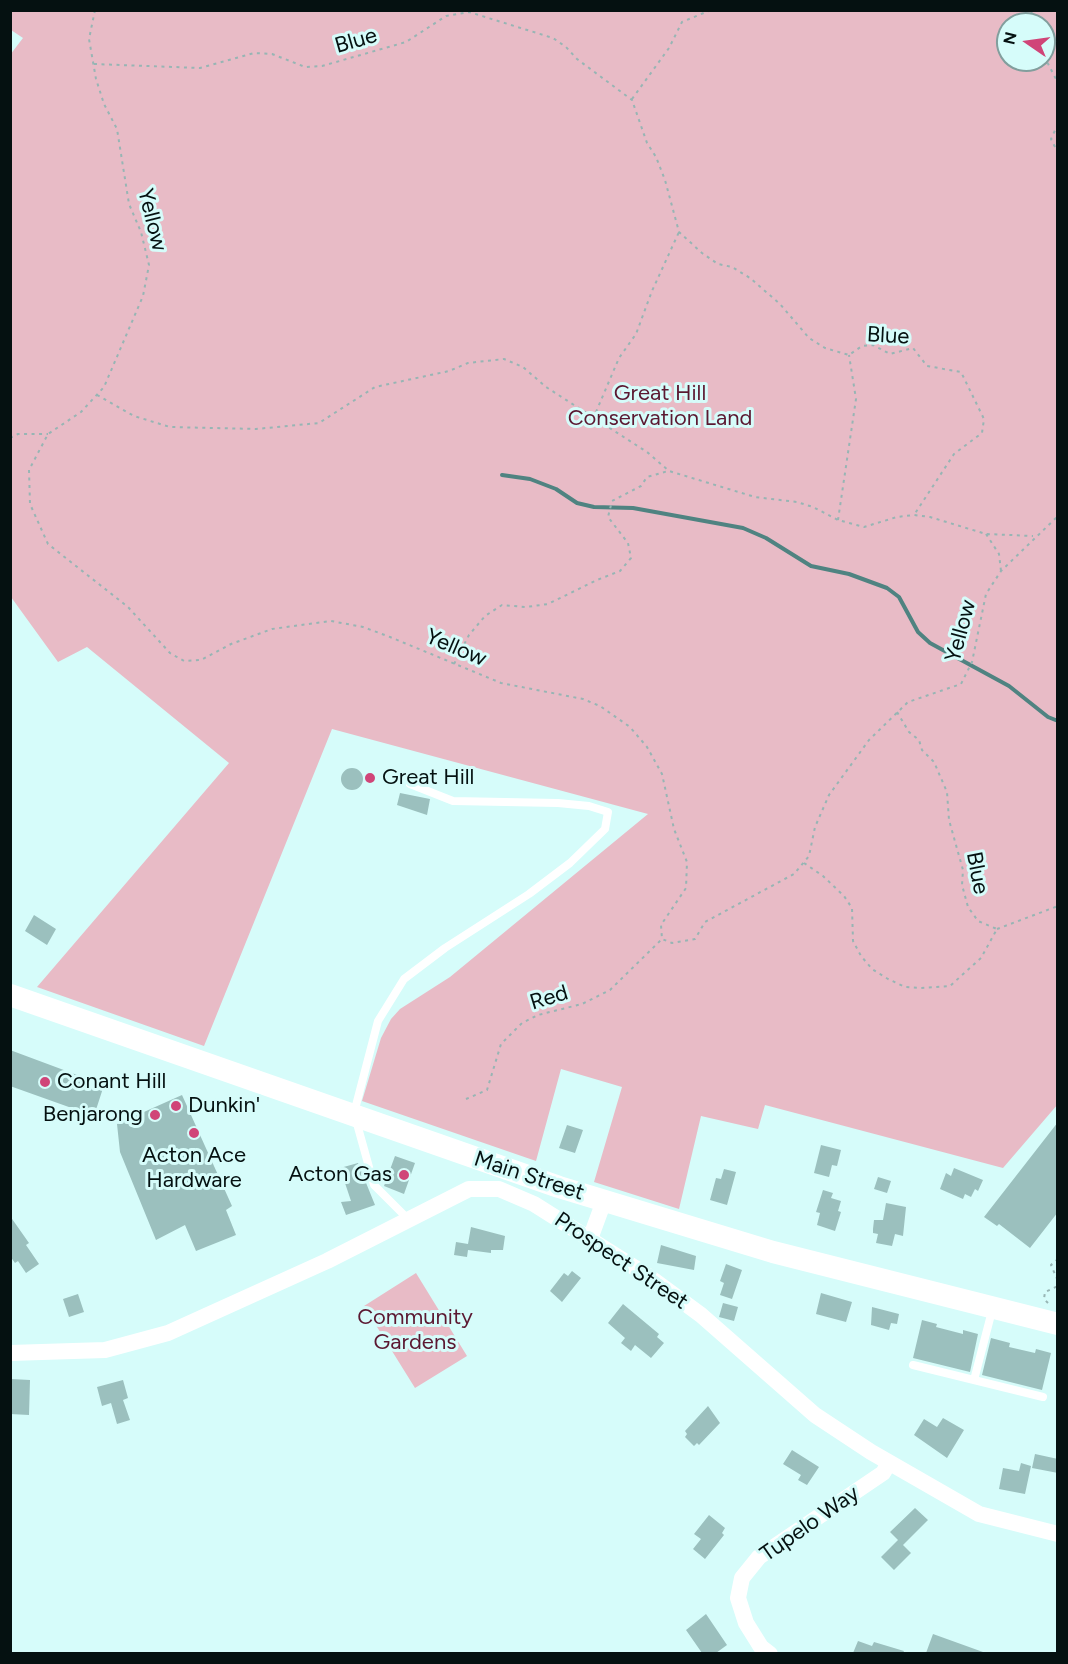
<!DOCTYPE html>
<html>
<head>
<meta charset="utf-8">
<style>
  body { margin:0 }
  #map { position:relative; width:1068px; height:1664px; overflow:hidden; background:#d6fcfa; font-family:Figtree,sans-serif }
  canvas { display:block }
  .frame { position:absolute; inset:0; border:12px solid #051111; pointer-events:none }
  .north { position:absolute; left:996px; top:12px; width:60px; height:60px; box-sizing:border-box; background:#d6fcfa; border:2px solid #829e9d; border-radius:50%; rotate:283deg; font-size:16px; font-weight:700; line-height:24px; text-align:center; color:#051111 }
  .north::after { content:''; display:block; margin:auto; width:21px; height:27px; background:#d04578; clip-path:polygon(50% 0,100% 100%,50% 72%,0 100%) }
</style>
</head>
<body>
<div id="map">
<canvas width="1068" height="1664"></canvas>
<div class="frame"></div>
<div class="north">N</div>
</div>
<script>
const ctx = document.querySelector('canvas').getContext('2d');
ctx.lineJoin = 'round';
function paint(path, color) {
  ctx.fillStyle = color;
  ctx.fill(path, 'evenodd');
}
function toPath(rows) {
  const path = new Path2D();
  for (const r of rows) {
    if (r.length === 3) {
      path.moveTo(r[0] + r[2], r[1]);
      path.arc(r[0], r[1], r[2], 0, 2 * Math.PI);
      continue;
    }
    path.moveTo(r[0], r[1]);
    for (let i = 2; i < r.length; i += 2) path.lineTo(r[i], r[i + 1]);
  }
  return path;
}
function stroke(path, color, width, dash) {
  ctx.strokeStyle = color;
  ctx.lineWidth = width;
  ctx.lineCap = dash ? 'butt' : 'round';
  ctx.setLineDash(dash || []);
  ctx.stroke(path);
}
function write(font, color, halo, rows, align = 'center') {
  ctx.font = font + ' Figtree,sans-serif';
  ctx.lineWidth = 6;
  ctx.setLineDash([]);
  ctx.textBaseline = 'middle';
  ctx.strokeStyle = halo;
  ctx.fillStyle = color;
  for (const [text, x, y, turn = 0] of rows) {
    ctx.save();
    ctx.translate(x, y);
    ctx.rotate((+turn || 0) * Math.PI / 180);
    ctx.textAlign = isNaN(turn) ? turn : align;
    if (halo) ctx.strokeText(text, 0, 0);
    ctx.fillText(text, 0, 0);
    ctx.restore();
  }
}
const green = toPath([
  [11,10,1057,11,1058,1104,1003,1168,765,1105,758,1129,701,1116,679,1209,594,1182,622,1087,561,1069,536,1161,362,1101,381,1038,391,1019,400,1009,450,977,648,814,332,729,204,1046,37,987,229,763,87,647,58,662,11,597,10,55,23,38,11,30],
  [1008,24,1044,24,1044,60,1008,60],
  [416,1273,467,1356,415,1388,364,1306]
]);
const stream = toPath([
  [502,475,530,479,556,489,577,503,594,507,633,508,743,528,766,538,811,566,849,574,887,588,899,597,918,632,930,643,1009,686,1048,717,1058,721]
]);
const building = toPath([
  [352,779,11],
  [400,793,430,799,427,815,397,805],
  [34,915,56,929,47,945,25,931],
  [10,1050,104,1085,94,1116,10,1086],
  [182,1095,232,1206,226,1210,236,1235,196,1251,185,1225,156,1240,120,1152,117,1124],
  [1058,1122,1058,1212,1030,1248,999,1224,997,1226,984,1217],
  [567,1125,583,1130,575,1153,559,1148],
  [821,1145,841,1150,837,1166,832,1165,829,1177,814,1173],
  [395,1156,415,1163,404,1194,384,1186],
  [358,1163,375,1205,346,1215,341,1202,351,1201,340,1168],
  [954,1168,983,1180,978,1191,975,1189,971,1197,965,1194,963,1199,940,1189,946,1173,951,1176],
  [724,1169,736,1172,727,1205,710,1200,716,1178,721,1179],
  [878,1177,891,1181,887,1193,874,1189],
  [823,1190,833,1193,831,1198,841,1201,838,1211,841,1212,835,1231,817,1225,820,1213,816,1212],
  [886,1203,906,1207,903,1236,895,1234,892,1246,876,1243,878,1234,873,1233,873,1229,874,1220,883,1220],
  [10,1216,29,1243,26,1245,39,1264,26,1273,18,1261,15,1263,10,1256],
  [471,1227,505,1236,503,1250,491,1250,491,1253,468,1250,467,1257,454,1255,456,1242,468,1244],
  [661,1245,696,1256,694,1270,657,1263],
  [726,1264,742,1270,732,1299,720,1295,724,1283,720,1281],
  [572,1271,581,1278,562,1302,550,1291,564,1273,568,1276],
  [821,1293,852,1302,846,1322,816,1314],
  [78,1294,84,1312,69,1317,63,1299],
  [723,1303,738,1307,734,1321,719,1317],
  [623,1304,659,1334,657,1337,664,1343,651,1358,635,1345,631,1351,621,1343,625,1338,608,1323],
  [872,1307,899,1314,897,1324,891,1323,889,1330,871,1325],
  [922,1320,937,1324,936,1327,963,1334,963,1330,978,1334,970,1372,913,1358],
  [991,1338,1010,1343,1009,1347,1035,1353,1036,1349,1051,1353,1042,1390,982,1375],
  [11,1379,30,1380,29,1415,10,1414],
  [123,1380,128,1398,123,1400,130,1420,117,1424,111,1403,102,1406,97,1387],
  [708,1406,720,1423,699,1445,697,1443,694,1446,685,1437,687,1434,685,1431],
  [943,1418,964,1430,947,1458,914,1435,924,1419,937,1427],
  [792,1450,819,1467,807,1485,798,1480,801,1475,783,1464],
  [1035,1454,1058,1459,1058,1473,1032,1468],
  [1021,1463,1031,1466,1025,1494,999,1489,1003,1468,1019,1471],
  [915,1508,928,1520,903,1545,911,1553,894,1570,881,1557,898,1540,890,1532],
  [709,1515,725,1528,722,1533,724,1535,705,1559,693,1549,701,1539,694,1534],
  [706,1614,727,1645,716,1653,702,1653,686,1630],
  [933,1634,983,1652,983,1653,926,1653],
  [858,1641,872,1646,874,1642,904,1651,903,1653,853,1653]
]);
const path = toPath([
  [95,10,89,39,96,79,104,104,117,129,129,204,141,232,149,265,143,296,104,387,81,412,48,434,29,470,30,504,48,544,128,607,170,653,184,661,201,660,231,644,272,629,331,621,363,627,390,637,501,683,583,699,600,706,630,727,647,747,662,774,674,829,687,862,686,888,661,925,662,939,672,943,695,939,705,922,794,874,809,856,815,827,829,795,869,740,908,702,961,684,972,662,986,594,1001,571,1058,516],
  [1031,10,1035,24],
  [1044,56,1058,83],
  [94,64,200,68,254,53,272,54,305,67,322,66,406,42,446,16,469,12,553,38,566,47,577,59,632,100,647,143,656,157,665,180,679,232,702,253,718,264,732,267,750,278,780,304,809,338,825,348,849,355,862,346,873,345,890,354,913,348,927,366,961,372,984,419,982,433,954,454,914,515],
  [632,99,669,48,682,22,711,10],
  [1058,124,1051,139,1058,153],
  [97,395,134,416,170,427,256,429,319,423,375,387,449,371,468,363,504,359,523,367,546,387,647,452,669,471,755,497,797,502,813,507,838,520,864,527,897,517,914,515,930,517,986,534,1033,536],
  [593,419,619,358,636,334,652,291,679,232],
  [10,438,18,434,48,434],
  [838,520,856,399,849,355],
  [986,534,999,554,1001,571],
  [454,664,469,635,485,616,502,605,526,607,548,604,597,580,620,571,631,558,628,543,608,517,612,501,641,486,647,477,668,471],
  [804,863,823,876,844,896,852,908,853,941,861,956,872,969,888,979,905,987,920,988,950,986,981,958,997,929,978,921,968,907,962,885,963,870,949,820,947,792,934,762,922,750,919,740,909,732,897,712],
  [997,929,1058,906],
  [466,1099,487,1090,501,1044,522,1023,538,1015,582,1004,610,990,662,939],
  [1058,1259,1051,1265,1058,1281],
  [1048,1303,1044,1299,1045,1292,1058,1286]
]);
const service = toPath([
  [409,1220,374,1185,354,1113,378,1021,404,979,445,948,529,894,570,863,605,829,608,812,589,806,558,803,453,801,410,784],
  [913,1365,1043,1397],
  [974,1380,993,1307]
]);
const minor = toPath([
  [590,1239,604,1201],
  [10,1353,105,1350,168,1333,327,1261,469,1189,499,1189,534,1204,648,1276,701,1315,815,1415,871,1452,979,1514,1058,1534],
  [770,1654,761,1647,746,1623,738,1598,742,1578,759,1557,883,1473,889,1463]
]);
const secondary = toPath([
  [10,995,559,1187,773,1252,1058,1324]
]);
const markers = [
  [370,778,6,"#d04578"],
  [45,1082,6,"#d04578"],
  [176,1106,6,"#d04578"],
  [155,1115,6,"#d04578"],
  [194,1133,6,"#d04578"],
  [404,1175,6,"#d04578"]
];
const streetNames = [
  ["Blue",356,41,-16],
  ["Yellow",152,220,76],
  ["Blue",888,336,3],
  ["Yellow",961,631,-75],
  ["Yellow",456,648,23],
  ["Blue",977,873,79],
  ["Red",549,998,-17],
  ["Main Street",529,1176,18],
  ["Prospect Street",621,1261,34],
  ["Tupelo Way",810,1524,-35]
];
const parkNames = [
  ["Great Hill",660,394],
  ["Conservation Land",660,419],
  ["Community",415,1318],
  ["Gardens",415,1343]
];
const poiNames = [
  ["Great Hill",382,778],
  ["Conant Hill",57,1082],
  ["Dunkin'",188,1106],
  ["Benjarong",143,1115,"right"],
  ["Acton Ace",194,1156,"center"],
  ["Hardware",194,1181,"center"],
  ["Acton Gas",392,1175,"right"]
];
paint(green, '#e8bbc6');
stroke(stream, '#4f8381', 4);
paint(building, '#9bc0be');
stroke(path, '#97b5b4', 2, [3, 4.5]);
stroke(service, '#fff', 8);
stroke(minor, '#fff', 16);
stroke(secondary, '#fff', 22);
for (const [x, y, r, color] of markers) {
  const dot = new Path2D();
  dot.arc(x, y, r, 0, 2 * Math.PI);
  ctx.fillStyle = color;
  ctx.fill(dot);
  stroke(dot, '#d6fcfa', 2);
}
write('22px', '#051111', '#d6fcfa', streetNames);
write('22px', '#5b1831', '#d6fcfa', parkNames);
write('22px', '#051111', '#d6fcfa', poiNames, 'left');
</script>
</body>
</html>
